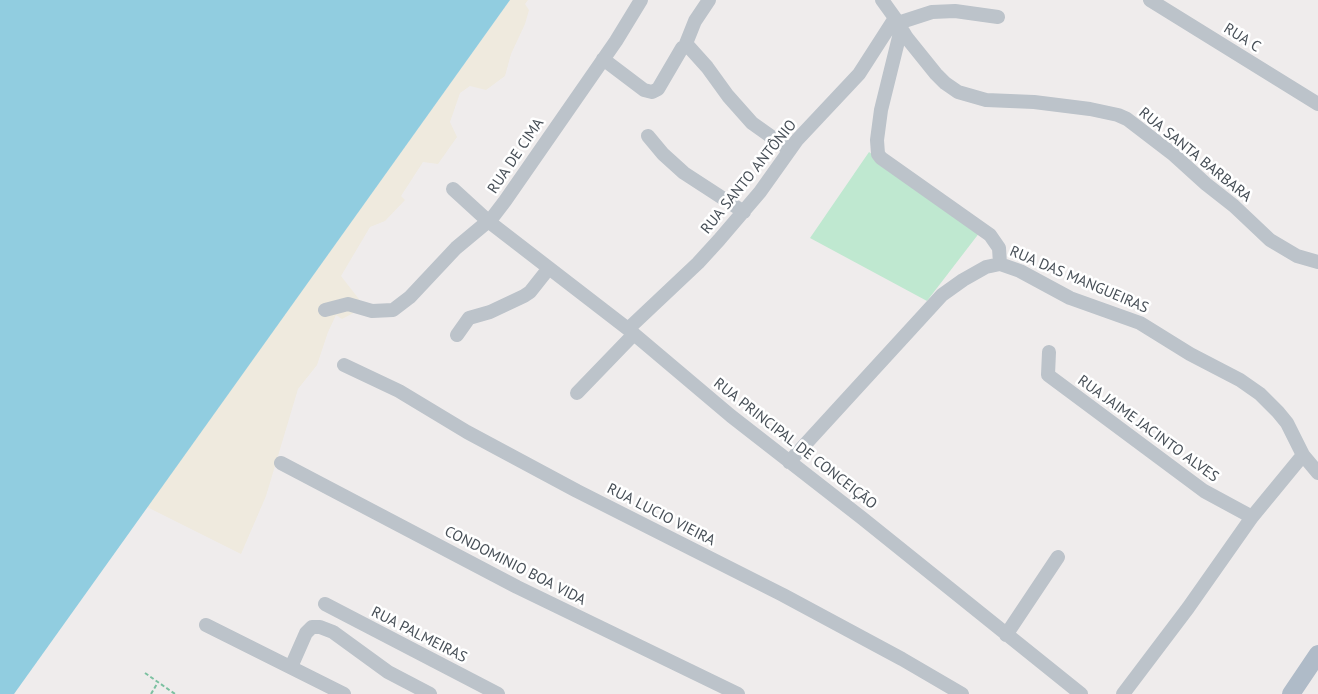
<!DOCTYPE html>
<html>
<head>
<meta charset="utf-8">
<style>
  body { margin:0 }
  canvas { display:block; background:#efecec }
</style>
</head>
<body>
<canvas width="1318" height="694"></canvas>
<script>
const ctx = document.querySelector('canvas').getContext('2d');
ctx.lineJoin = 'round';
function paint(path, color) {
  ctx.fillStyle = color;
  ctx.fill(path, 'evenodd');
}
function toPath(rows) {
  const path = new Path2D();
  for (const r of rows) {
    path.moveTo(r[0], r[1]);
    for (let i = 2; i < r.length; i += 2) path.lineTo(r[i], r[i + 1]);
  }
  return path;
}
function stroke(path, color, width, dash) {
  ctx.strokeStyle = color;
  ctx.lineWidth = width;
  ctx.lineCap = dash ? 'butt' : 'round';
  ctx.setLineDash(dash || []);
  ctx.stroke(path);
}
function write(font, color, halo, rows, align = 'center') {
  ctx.font = font + ' "PT Sans",sans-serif';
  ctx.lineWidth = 5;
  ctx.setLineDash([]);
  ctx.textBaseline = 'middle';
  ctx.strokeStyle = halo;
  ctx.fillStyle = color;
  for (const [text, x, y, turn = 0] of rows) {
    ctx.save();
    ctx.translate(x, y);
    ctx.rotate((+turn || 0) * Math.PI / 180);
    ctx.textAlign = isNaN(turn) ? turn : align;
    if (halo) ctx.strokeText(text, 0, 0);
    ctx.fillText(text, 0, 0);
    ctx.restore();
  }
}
const green = toPath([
  [869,152,980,232,927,301,810,238]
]);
const sand = toPath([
  [510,0,528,0,525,4,529,10,525,24,511,54,505,76,486,90,470,86,460,93,450,122,457,137,438,164,423,162,401,196,405,200,385,221,370,227,341,276,362,303,359,310,342,319,336,315,328,332,317,365,298,389,266,496,241,554,147,507]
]);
const water = toPath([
  [0,0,510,0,14,694,0,694]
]);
const path = toPath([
  [145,673,175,694],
  [151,694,158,682]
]);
const minor = toPath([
  [1150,0,1318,104],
  [895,18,907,38,936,74,945,83,958,92,986,100,1034,102,1090,109,1118,115,1127,119,1174,155,1206,184,1234,206,1270,240,1297,256,1318,262],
  [898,23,932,12,955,11,998,17],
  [901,29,881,110,877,140,878,154,881,158,990,235,999,248,1000,264],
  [685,46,695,21,709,0],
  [603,59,644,90,652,92,658,89,682,48,689,47,707,67,728,96,752,123,790,150],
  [648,136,663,154,684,173,744,212],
  [453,189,488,221,628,329,731,416,862,518,1081,694],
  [325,310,348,304,372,311,393,310,410,297,456,248,492,218,505,201,616,41,641,0],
  [628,329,698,263,719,240,760,192,797,140,859,74,895,18,882,0],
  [457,335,469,318,490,312,524,296,530,292,549,268],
  [1049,352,1048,375,1204,491,1252,517],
  [344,365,399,391,467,432,577,491,783,595,902,659,962,694],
  [577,393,634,334],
  [789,462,942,295,963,280,986,267,1000,264,1020,271,1070,298,1140,323,1190,354,1240,380,1260,394,1278,412,1287,423,1303,455,1318,473],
  [281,463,517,587,738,694],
  [325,604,498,694],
  [206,625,344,694],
  [1006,635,1058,557],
  [291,667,306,633,312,627,320,627,333,632,388,672,430,694],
  [1123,694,1188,608,1252,517,1303,455]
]);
const major = toPath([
  [1291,694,1318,654]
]);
const streetNames = [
  ["RUA C",1242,38,32],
  ["RUA SANTA BARBARA",1195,155,39],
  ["RUA DE CIMA",516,156,-56],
  ["RUA SANTO ANTÔNIO",749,177,-51],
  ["RUA DAS MANGUEIRAS",1079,280,23],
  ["RUA JAIME JACINTO ALVES",1148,429,36],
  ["RUA PRINCIPAL DE CONCEIÇÃO",795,444,38],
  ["RUA LUCIO VIEIRA",661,515,27],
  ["CONDOMINIO BOA VIDA",515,566,27],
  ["RUA PALMEIRAS",419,635,27]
];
paint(green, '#bfe8d0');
paint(sand, '#efeade');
paint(water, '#91cde0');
stroke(path, '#7cc1a1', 2, [4, 2.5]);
stroke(minor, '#bcc3ca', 14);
stroke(major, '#afbbc8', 18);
write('15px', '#474f57', '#fff', streetNames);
</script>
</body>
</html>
